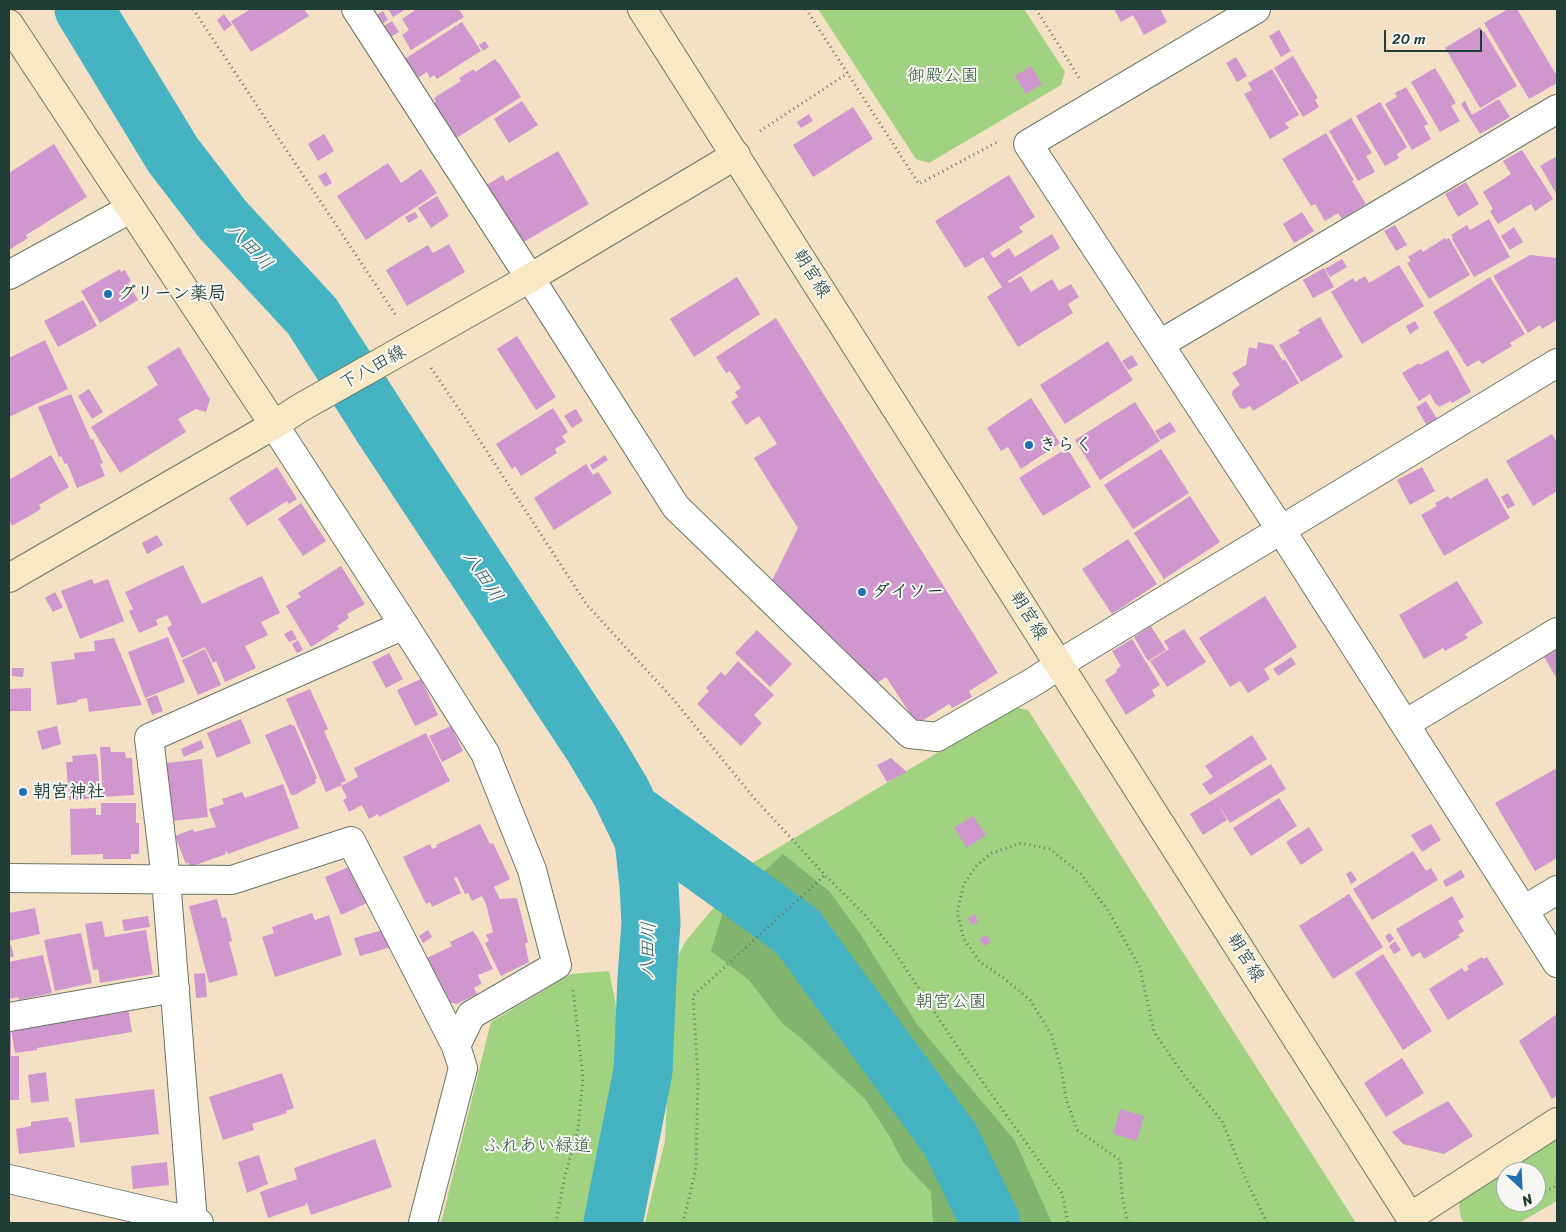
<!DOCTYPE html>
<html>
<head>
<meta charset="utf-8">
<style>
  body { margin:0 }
  #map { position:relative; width:1566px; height:1232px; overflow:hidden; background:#f3e0c5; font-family:Sriracha,sans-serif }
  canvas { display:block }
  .frame { position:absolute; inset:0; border:10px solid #1f3d34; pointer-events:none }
  .north { position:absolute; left:1496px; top:1162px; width:50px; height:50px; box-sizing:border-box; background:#f6f6f2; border:1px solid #a0aca6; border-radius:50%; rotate:155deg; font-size:14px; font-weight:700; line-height:20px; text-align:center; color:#1f3d34 }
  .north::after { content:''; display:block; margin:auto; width:18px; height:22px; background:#1f6fb2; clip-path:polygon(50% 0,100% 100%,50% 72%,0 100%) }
  .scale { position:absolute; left:1384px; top:30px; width:98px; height:22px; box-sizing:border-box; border:2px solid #1f3d34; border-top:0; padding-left:6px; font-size:15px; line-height:18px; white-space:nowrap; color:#1f3d34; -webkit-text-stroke:4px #f6f6f2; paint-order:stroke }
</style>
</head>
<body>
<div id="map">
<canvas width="1566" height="1232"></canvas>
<div class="frame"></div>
<div class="north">N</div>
<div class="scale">20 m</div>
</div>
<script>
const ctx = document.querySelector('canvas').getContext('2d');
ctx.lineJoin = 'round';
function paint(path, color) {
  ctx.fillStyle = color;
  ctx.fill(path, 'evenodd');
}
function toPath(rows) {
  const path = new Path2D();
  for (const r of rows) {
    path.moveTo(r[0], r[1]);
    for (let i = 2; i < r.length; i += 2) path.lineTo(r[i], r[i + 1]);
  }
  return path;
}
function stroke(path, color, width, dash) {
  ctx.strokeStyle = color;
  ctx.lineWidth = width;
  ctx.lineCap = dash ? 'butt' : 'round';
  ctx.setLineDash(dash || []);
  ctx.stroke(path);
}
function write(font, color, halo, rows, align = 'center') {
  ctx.font = font + ' Sriracha,"Klee One",sans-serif';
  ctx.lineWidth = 4;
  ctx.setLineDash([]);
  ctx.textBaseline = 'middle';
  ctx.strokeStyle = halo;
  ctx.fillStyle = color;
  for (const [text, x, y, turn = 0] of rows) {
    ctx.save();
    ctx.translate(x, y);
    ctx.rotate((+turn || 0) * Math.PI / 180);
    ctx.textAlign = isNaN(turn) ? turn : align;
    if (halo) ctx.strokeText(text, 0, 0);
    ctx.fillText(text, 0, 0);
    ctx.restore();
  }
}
const green = toPath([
  [818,9,1024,9,1065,72,1061,85,929,163,916,159],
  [1014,707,1028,710,1356,1223,645,1223,665,1141,668,1078,665,979,686,941,749,865],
  [609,971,620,1025,619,1102,607,1178,595,1223,441,1223,491,1022,571,974],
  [1557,1136,1557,1201,1519,1223,1464,1223,1461,1218,1459,1206,1462,1196],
  [1506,1172,1536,1172,1536,1202,1506,1202]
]);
const forest = toPath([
  [783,854,829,891,859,932,916,1023,1015,1141,1052,1223,933,1223,931,1192,903,1162,890,1137,866,1100,801,1038,782,1023,749,980,711,951,724,909]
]);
const river = toPath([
  [84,9,173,155,223,220,312,316,383,427,594,747,621,792,644,840,649,885,651,923,647,978,643,1071,613,1223],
  [630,811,797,931,950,1139,991,1223]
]);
const building = toPath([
  [251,9,304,9,309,16,251,52,231,21],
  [388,9,406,9,393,17],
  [417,9,459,9,464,17,411,50,402,35,409,30,402,19],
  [1114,9,1160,9,1167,22,1144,35,1133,15,1121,22],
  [1508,9,1517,9,1557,76,1557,83,1529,99,1484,23],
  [383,11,388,20,371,31,365,22],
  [224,14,232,25,224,31,217,20],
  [392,21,399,32,379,44,372,33],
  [462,22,481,51,437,79,434,75,430,78,427,72,407,85,394,66],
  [1480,27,1483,32,1484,31,1517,86,1480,108,1445,48],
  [1279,30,1291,51,1281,57,1269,36],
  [485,41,489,47,483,51,479,45],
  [1293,56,1318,98,1315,100,1319,107,1303,117,1274,68],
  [1236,57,1247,76,1237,82,1226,63],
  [495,59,498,63,499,63,521,97,444,146,422,111,436,102,434,98,461,81,459,78,474,69,475,72],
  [1031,66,1042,84,1026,94,1015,76],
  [1435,68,1456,103,1451,106,1460,121,1440,132,1411,82],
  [1272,69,1299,115,1285,123,1289,128,1270,139,1244,94,1252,90,1248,83],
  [1406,87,1428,124,1424,126,1431,139,1412,150,1385,104,1397,97,1395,93],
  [1499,99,1510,117,1480,134,1461,104,1465,101,1472,115],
  [522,101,538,125,509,143,494,119],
  [1380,102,1407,147,1397,154,1399,158,1385,166,1356,116],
  [853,107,873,139,813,177,793,145],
  [809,114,813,121,801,128,797,122],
  [1351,118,1372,153,1366,156,1375,172,1358,181,1329,131],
  [1326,133,1354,180,1352,181,1366,204,1342,219,1338,213,1325,221,1315,204,1311,206,1282,159],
  [324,134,334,151,318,161,308,144],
  [54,144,87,197,26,235,28,238,9,250,9,173],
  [1522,150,1553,199,1535,211,1531,204,1498,224,1490,211,1493,209,1483,192,1511,174,1503,161],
  [558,151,589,204,520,244,477,191,503,175,506,181],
  [1557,156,1557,195,1540,166],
  [388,163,401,183,421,169,437,193,366,240,337,196],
  [326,172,332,183,325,187,318,176],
  [1009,175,1035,217,1019,227,1023,232,990,253,994,258,1009,248,1015,257,1052,234,1060,248,1008,281,1009,283,1021,276,1031,292,1052,279,1059,291,1071,284,1079,297,1068,304,1073,313,1018,347,987,297,1002,287,983,257,965,268,935,221],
  [1466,182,1479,204,1458,217,1445,194],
  [437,196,449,216,431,228,418,208],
  [415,212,418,217,409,223,405,217],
  [1302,212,1314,231,1294,243,1283,224],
  [1489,219,1510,257,1474,277,1452,239,1453,238,1451,235,1467,225,1470,230],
  [1395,225,1407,245,1396,251,1384,231],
  [1514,227,1523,242,1510,250,1501,236],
  [1445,238,1446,240,1449,238,1470,275,1429,299,1407,263,1411,261,1408,257,1421,249,1423,252],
  [449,244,465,272,407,306,386,270,428,245,433,253],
  [1530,255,1557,258,1557,320,1542,329,1540,325,1528,333,1493,276],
  [1342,259,1347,267,1330,277,1325,269],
  [1399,265,1424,306,1362,344,1331,292,1353,278,1355,282,1365,276,1369,283],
  [1324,268,1334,287,1313,298,1303,280],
  [120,269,121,272,125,270,131,281,128,283,138,300,100,323,81,291],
  [737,277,760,314,694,357,670,319],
  [1490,277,1525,334,1510,343,1512,346,1482,364,1479,360,1467,367,1433,312],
  [83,300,97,326,58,347,44,321],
  [1320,317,1343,357,1301,382,1279,345,1300,333,1298,330],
  [776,318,998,673,969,691,972,697,952,708,949,704,917,724,886,677,868,689,767,591,798,528,754,458,777,444,759,416,746,425,731,402,738,397,735,392,741,388,730,371,726,373,716,357],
  [1415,321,1419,328,1410,334,1406,326],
  [517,336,556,397,536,410,497,349],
  [45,340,68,389,9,417,9,358],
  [1108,341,1133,380,1065,424,1040,385],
  [1258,342,1273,345,1283,361,1285,359,1299,383,1253,411,1250,406,1244,409,1240,408,1232,395,1233,390,1240,385,1232,373,1246,365,1249,347,1257,349],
  [179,347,210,399,206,412,196,409,178,419,186,432,120,473,91,427,158,385,147,367],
  [1448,350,1471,392,1452,403,1451,401,1439,407,1437,404,1436,405,1430,394,1419,401,1402,373,1419,363,1420,365],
  [1132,355,1138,365,1128,370,1122,361],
  [89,389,103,412,92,419,78,396],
  [71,394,91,440,93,439,103,463,100,464,105,476,77,488,67,463,65,464,61,456,59,457,38,407],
  [1031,398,1060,443,1021,469,1008,447,1001,451,987,428],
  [1426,401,1438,420,1427,426,1416,407],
  [1135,402,1160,441,1100,480,1075,440],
  [553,408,568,432,562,436,566,442,555,449,557,453,521,476,515,466,512,469,496,444],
  [576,409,583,421,572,428,564,416],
  [1170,422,1176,431,1161,440,1155,431],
  [1552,434,1557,442,1557,491,1533,506,1506,461],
  [1067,448,1091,487,1043,516,1019,478],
  [1161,449,1189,493,1133,529,1104,485],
  [51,455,69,487,39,505,41,509,12,526,9,519,9,480],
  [605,455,608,460,593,470,590,465],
  [586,464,593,475,598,472,612,493,554,530,534,498],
  [277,467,297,499,289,504,287,501,247,526,229,498],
  [1422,467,1435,491,1410,505,1397,480],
  [1487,478,1510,518,1444,556,1421,515,1437,506,1435,503,1448,496,1450,499],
  [1508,493,1515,505,1508,509,1501,497],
  [1190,496,1220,542,1164,579,1134,533],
  [301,503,326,541,303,556,278,519],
  [157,535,163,545,147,554,142,543],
  [1128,539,1157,584,1112,614,1082,569],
  [183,565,202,604,262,576,280,613,261,622,268,635,245,646,256,668,225,682,216,661,213,663,205,647,182,658,167,628,172,625,167,615,156,620,158,625,139,633,129,611,133,609,125,592],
  [341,566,365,604,347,614,349,618,337,626,339,629,311,647,286,606,301,597,298,593],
  [92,579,94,584,108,579,124,621,80,639,61,591],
  [1457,581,1483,623,1465,634,1468,638,1445,651,1443,648,1424,659,1399,615],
  [55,592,63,607,53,612,45,598],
  [1265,596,1297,647,1264,669,1270,679,1248,693,1240,681,1230,687,1199,638],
  [1151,626,1166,650,1148,661,1134,637],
  [1184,629,1206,662,1167,687,1150,661,1169,649,1164,641],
  [292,630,297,639,289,642,284,634],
  [757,630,792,664,770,687,735,653],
  [168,637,185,682,145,698,128,652],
  [114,638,142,705,89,712,87,698,77,700,77,702,57,705,51,662,75,659,74,653,95,651,94,641],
  [1132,639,1160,685,1152,690,1155,696,1126,715,1105,680,1117,672,1116,670,1121,666,1112,651],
  [298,640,303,650,297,653,292,644],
  [205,649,221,685,198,695,182,660],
  [1557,649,1557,679,1544,657],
  [389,653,403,679,386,688,372,662],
  [1291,657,1296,664,1278,676,1273,669],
  [738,661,774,695,754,715,762,723,741,746,697,704,709,691,706,688,721,672,725,676],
  [12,668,24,668,23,677,12,676],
  [421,679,438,715,415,726,397,690],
  [31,688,31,711,9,711,9,689],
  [310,689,328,729,324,731,346,781,341,783,342,785,326,792,286,699],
  [157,695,163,711,152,715,146,699],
  [241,719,251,743,217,758,207,733],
  [291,724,292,726,294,725,317,778,315,780,316,783,293,796,293,794,291,795,265,735],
  [57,726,61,744,42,750,37,731],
  [451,726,463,751,442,762,429,736],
  [426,733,450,781,379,817,378,814,369,819,362,805,349,812,343,800,347,798,341,786,358,777,354,768],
  [1252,735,1267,759,1210,795,1202,784,1213,777,1205,766],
  [201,740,204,748,184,757,181,749],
  [100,747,110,747,111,752,125,752,126,758,132,758,134,795,103,797],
  [96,754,98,761,100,798,69,800,66,762,73,762,72,756],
  [891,758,907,772,887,782,877,765],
  [202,759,208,817,172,821,166,763],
  [1271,764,1286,789,1230,823,1217,803,1227,820,1203,835,1190,814],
  [1557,768,1557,858,1535,871,1495,803],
  [283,784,299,828,228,854,227,851,225,852,226,854,190,867,188,862,186,864,175,836,193,829,194,832,216,827,209,809,224,804,222,799,242,792,245,798],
  [1279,798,1297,826,1251,856,1233,828],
  [101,803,136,803,136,823,139,823,139,854,131,854,131,859,103,859,103,854,71,855,70,809,96,808,96,815,101,815],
  [973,816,986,835,967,848,954,828],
  [480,824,490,844,493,843,510,879,494,887,500,899,517,898,528,942,525,944,529,962,501,976,485,943,489,941,486,935,493,932,486,904,482,896,472,901,468,893,465,894,457,877,454,878,461,893,432,907,430,902,426,904,403,857,430,844,432,849,437,847,436,845],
  [1431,824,1441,840,1422,852,1411,835],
  [1309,827,1323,850,1301,865,1286,842],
  [1413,851,1426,871,1431,868,1438,880,1372,920,1353,889],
  [351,866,367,903,341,915,325,877],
  [1461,870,1465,877,1446,887,1443,881],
  [1351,871,1357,880,1351,884,1346,874],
  [1349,894,1383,947,1333,979,1299,926],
  [1452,896,1464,917,1458,921,1464,931,1458,935,1460,937,1424,959,1420,952,1412,957,1396,929],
  [217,899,222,918,226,917,232,941,229,942,238,975,209,983,189,906],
  [35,908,40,934,9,941,9,913],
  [312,913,315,920,329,915,342,955,275,977,262,937,274,933,272,927],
  [975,914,978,922,971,925,968,918],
  [148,916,150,927,124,931,122,920],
  [102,921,105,937,146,930,153,974,100,983,98,969,93,970,85,924],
  [383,930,391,947,360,956,354,938],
  [428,930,432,937,423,943,419,936],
  [473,931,479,940,493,969,478,975,481,982,481,984,474,988,477,994,457,1004,442,1001,425,963,429,961,427,958,452,946,450,942],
  [81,933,92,983,55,991,44,940],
  [1390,933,1394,939,1389,943,1385,936],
  [987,935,991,942,984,946,979,939],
  [1395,941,1401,950,1394,954,1389,946],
  [11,945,14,956,9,958,9,946],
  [1383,954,1432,1031,1403,1050,1355,973],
  [43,955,52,993,19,1000,18,997,9,999,9,962],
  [1482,957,1484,959,1487,957,1504,984,1448,1020,1429,989,1462,968,1465,972,1469,969,1467,966],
  [205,973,207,997,196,998,194,974],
  [128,1008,132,1032,37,1048,37,1050,15,1053,11,1028],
  [1557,1014,1557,1096,1552,1099,1519,1041],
  [9,1030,11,1030,11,1056,19,1056,19,1100,9,1100],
  [1402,1058,1424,1093,1386,1117,1364,1083],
  [46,1072,49,1101,31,1103,28,1075],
  [282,1073,294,1108,286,1111,287,1113,252,1124,254,1130,223,1140,209,1097],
  [154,1089,159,1134,80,1143,75,1099],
  [1448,1101,1473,1136,1444,1154,1403,1144,1392,1132],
  [1120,1109,1144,1116,1137,1141,1113,1134],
  [68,1117,69,1122,71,1122,75,1147,19,1154,16,1129,31,1126,31,1122],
  [375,1139,392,1187,311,1215,307,1203,305,1204,306,1205,268,1218,260,1192,297,1179,294,1168],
  [259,1155,268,1184,247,1193,238,1162],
  [167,1162,169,1185,133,1189,131,1166]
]);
const path = toPath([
  [193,9,397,317],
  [806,9,919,184,999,141],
  [1036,9,1080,79],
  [760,131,848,73],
  [431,368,467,421,587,605,673,699,754,798,825,875,865,915,894,951,959,1049,1062,1193,1068,1223],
  [1536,1196,1554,1187,1557,1182],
  [1519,1205,1526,1202],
  [556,1223,565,1176,578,1129,583,1077,573,990],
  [683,1223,696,1168,698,1078,693,996,825,875],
  [1128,1223,1122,1196,1120,1160,1077,1130,1066,1099,1061,1067,1051,1034,1030,1000,1006,980,980,962,964,939,957,913,964,884,977,865,992,853,1021,843,1050,849,1081,874,1109,912,1140,968,1154,1032,1186,1078,1222,1121,1248,1184,1267,1223]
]);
const street = toPath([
  [356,9,530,278,676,507,910,734,937,737,1035,681,1074,655,1557,363],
  [1256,9,1028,144,1281,530,1557,963],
  [9,275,130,209],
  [1160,344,1557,109],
  [274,425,404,625,485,753,532,870,557,965,471,1015,456,1046,463,1068,423,1223],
  [1405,724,1557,632],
  [9,878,232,880,351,841,456,1046],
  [1524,910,1557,890],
  [9,1017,175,988],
  [9,1179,199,1223],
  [193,1222,166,879,149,738,404,625]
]);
const secondary = toPath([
  [642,9,1414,1223],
  [9,24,274,425],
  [9,578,274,425,300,408,530,278,736,155],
  [1410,1217,1557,1122]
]);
const markers = [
  [108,294,5,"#1f6fb2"],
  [1029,445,5,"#1f6fb2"],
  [862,592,5,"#1f6fb2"],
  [23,792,5,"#1f6fb2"]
];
const parkNames = [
  ["御殿公園",943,76],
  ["朝宮公園",951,1002],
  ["ふれあい緑道",537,1146]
];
const streetNames = [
  ["朝宮線",811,274,58],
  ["下八田線",373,368,-29],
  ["朝宮線",1028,616,58],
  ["朝宮線",1245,958,58]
];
const poiNames = [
  ["グリーン薬局",118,294],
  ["きらく",1039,445],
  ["ダイソー",872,592],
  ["朝宮神社",33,792]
];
const waterNames = [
  ["八田川",249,247,47],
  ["八田川",482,577,57],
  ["八田川",649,950,-88]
];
paint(green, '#a1d281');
paint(forest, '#80b46f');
stroke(river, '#45b3c1', 59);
paint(building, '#cf97ce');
stroke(street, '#697667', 30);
stroke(secondary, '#697667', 30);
stroke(path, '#697667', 3, [1, 4]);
stroke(street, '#fff', 28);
stroke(secondary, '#f8e8c3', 28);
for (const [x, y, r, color] of markers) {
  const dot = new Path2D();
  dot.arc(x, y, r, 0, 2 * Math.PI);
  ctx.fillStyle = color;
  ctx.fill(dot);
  stroke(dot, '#f6f6f2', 2);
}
write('18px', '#395b43', '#f6f6f2', parkNames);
write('18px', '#1f3d34', '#f6f6f2', streetNames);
write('bold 18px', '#1f3d34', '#f6f6f2', poiNames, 'left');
write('italic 19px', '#2a605e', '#f6f6f2', waterNames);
</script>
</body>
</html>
